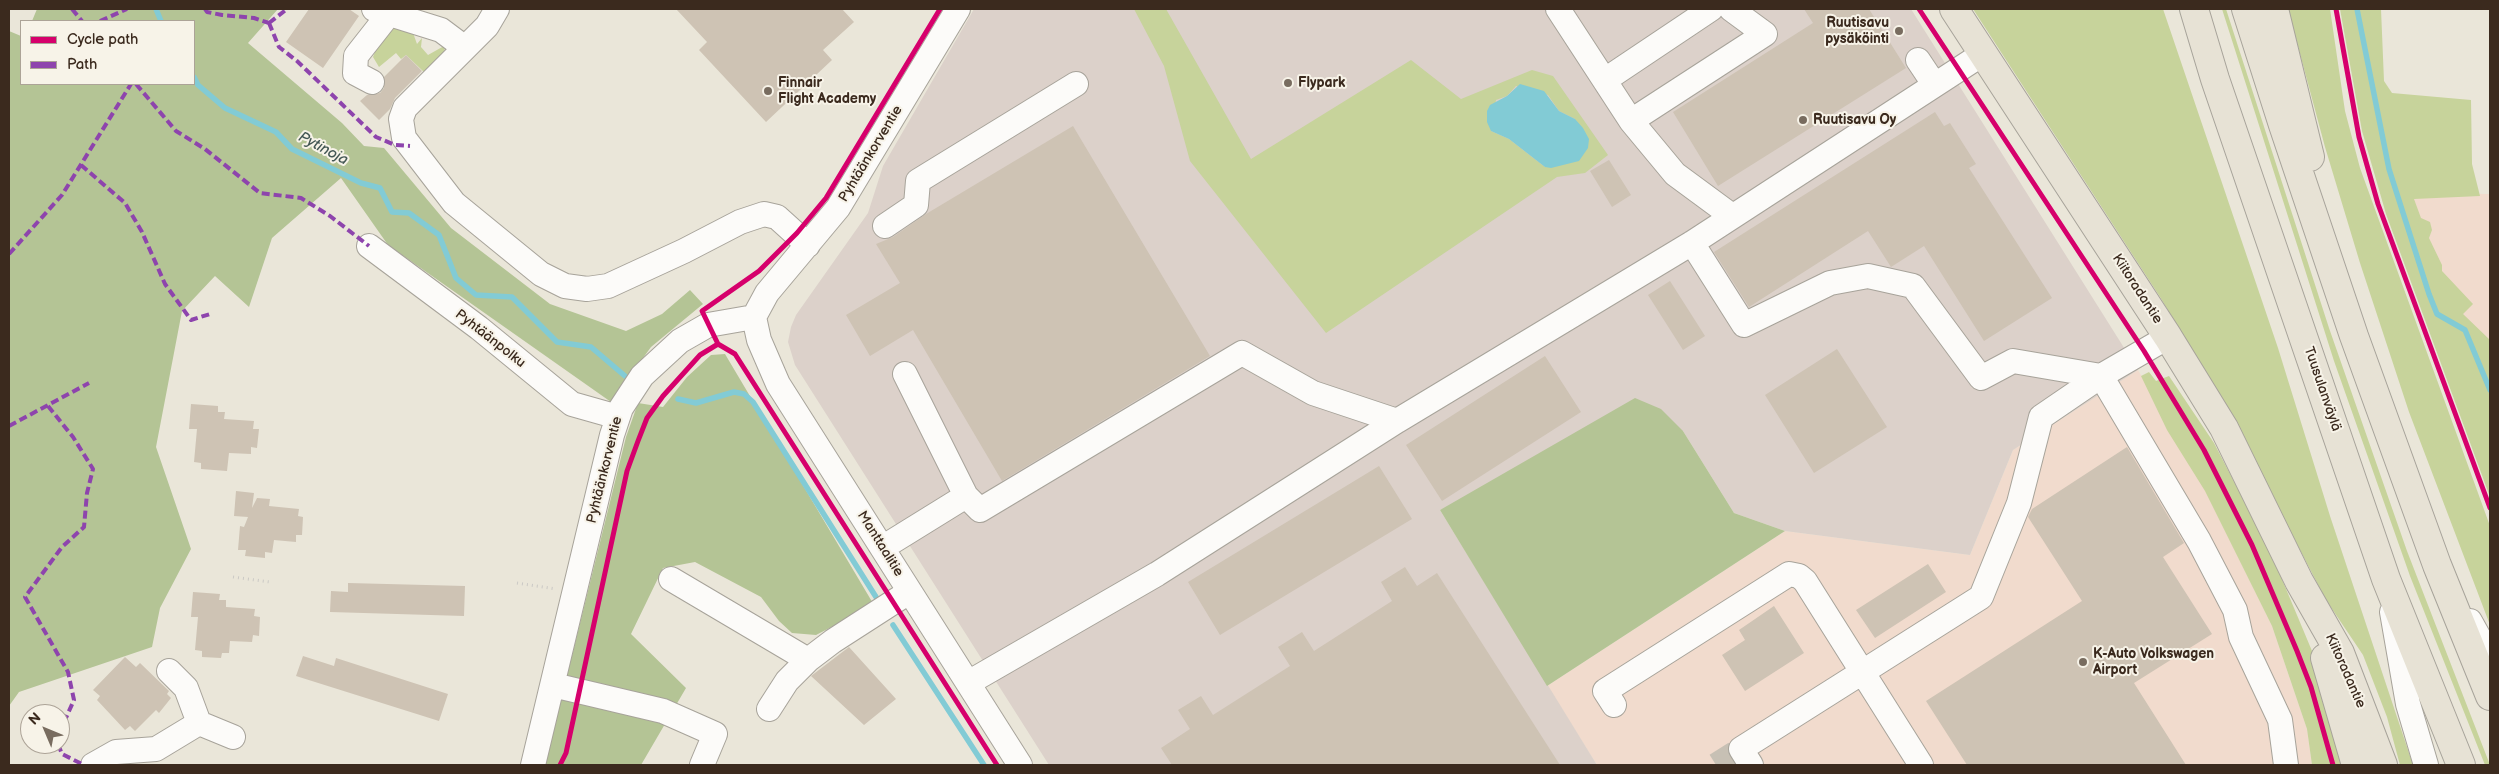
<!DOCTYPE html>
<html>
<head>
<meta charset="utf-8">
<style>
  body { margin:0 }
  #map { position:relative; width:2499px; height:774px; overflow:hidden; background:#eae6d9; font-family:"Balsamiq Sans",sans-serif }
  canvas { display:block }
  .frame { position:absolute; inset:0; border:10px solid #3b2a1e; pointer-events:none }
  .legend { position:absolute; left:20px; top:20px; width:175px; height:65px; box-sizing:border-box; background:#f7f3e8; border:1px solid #aca397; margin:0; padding:6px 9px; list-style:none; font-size:15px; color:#3b2a1e }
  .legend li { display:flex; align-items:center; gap:10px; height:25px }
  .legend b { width:25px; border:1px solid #aca397 }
  .north { position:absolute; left:20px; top:704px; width:50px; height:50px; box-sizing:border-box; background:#f7f3e8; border:1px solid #aca397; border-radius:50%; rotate:315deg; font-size:14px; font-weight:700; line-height:20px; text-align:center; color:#3b2a1e }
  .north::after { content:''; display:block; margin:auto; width:18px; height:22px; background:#786c5f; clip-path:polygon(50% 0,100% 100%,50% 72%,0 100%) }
</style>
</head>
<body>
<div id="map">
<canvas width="2499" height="774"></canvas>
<div class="frame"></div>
<ul class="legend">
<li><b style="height:6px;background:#d6006c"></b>Cycle path</li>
<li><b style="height:6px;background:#8e44ad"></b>Path</li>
</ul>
<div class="north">N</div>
</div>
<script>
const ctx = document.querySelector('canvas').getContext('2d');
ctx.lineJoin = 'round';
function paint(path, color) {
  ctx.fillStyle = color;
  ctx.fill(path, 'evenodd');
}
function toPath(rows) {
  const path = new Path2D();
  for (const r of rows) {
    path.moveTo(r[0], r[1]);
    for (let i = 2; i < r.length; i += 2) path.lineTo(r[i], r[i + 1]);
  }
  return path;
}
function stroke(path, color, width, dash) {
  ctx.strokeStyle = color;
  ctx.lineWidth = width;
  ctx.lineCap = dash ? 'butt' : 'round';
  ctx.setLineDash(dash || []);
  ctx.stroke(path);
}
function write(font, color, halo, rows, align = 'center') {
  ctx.font = font + ' "Balsamiq Sans",sans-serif';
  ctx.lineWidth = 4;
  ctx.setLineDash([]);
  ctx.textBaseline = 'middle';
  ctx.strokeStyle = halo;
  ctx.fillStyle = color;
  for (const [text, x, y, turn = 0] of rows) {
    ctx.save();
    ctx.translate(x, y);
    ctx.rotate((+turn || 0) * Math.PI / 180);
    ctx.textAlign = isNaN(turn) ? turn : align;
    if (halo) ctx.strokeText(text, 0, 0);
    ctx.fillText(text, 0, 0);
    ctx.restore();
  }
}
const built = toPath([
  [2404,193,2490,194,2490,435],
  [2138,370,2202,483,2272,626,2307,729,2312,765,1597,765,1547,686,1785,531,1970,555,2013,450]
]);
const industrial = toPath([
  [974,9,1911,9,2138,370,2013,450,1970,555,1785,531,1734,513,1683,431,1440,510,1597,765,1049,765,795,365,788,342,791,327,796,315,868,213,883,166]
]);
const green = toPath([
  [1134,9,1166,9,1251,159,1411,60,1461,99,1532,70,1553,76,1608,155,1585,173,1557,177,1326,333,1190,161,1164,66],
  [1516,86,1548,95,1559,111,1575,119,1545,167,1509,139,1491,131,1496,100,1507,96],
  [1973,9,2163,9,2278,348,2330,516,2413,765,2400,765,2387,717,2363,655,2326,600,2222,400,2160,297],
  [2222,9,2226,9,2329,328,2407,551,2490,765,2485,765,2410,576,2334,361],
  [2288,9,2330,9,2345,111,2360,168,2490,526,2490,625,2409,412,2360,263,2325,147],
  [2340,9,2381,9,2384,81,2392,93,2471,100,2472,164,2480,196,2414,199,2421,218,2430,222,2432,230,2429,238,2442,265,2442,271,2473,304,2463,314,2490,340,2490,497,2386,214,2362,131],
  [396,25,412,30,417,44,422,38,421,47,428,55,444,46,445,52,425,73,406,55,401,59,396,53,379,67,373,57,382,34],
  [2149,372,2156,381,2169,376,2214,443,2271,553,2312,651,2346,765,2312,765,2307,729,2272,626,2205,491,2167,430,2141,376]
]);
const forest = toPath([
  [37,9,278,9,248,43,342,123,364,146,384,148,451,228,550,304,626,331,662,314,690,290,703,304,651,347,611,402,388,245,341,178,272,238,249,307,215,276,182,311,156,447,191,549,160,608,152,647,19,692,9,706,9,31,21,36,21,84,194,84,194,21,32,21],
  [725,354,874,605,816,635,792,633,779,621,761,597,695,562,663,568,631,634,686,688,641,765,545,765,626,437,638,403,663,407,687,377,711,355],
  [1635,398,1661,409,1683,431,1734,513,1785,531,1547,686,1440,510]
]);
const water = toPath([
  [1520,84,1544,91,1559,111,1575,119,1583,128,1589,139,1588,148,1579,161,1551,168,1545,167,1509,139,1491,131,1487,122,1487,111,1490,105,1507,96]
]);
const stream = toPath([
  [156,9,161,21],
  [2357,9,2389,169,2429,294,2437,314,2465,330,2490,390],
  [194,77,198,85,225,108,276,132,292,149,361,183,380,188,392,212,409,213,439,235,456,278,476,295,512,297,557,342,591,347,625,376],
  [678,399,696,403,734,392,744,394,753,402,876,597],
  [893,625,984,765]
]);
const building = toPath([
  [309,9,349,9,359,16,323,68,286,42],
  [676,9,842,9,854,22,823,50,832,60,766,122,699,50,707,42],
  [1804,9,1869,9,1906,68,1718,186,1673,112,1813,23],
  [406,55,422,71,395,98,390,109,379,120,360,101,367,95,380,93,384,88,384,77],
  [1935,112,1944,126,1950,123,1976,164,1969,168,2052,298,1984,341,1924,246,1891,267,1868,231,1749,307,1714,252],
  [1073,126,1210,356,1002,481,913,330,870,356,846,315,900,283,876,244,893,237,926,214],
  [1609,160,1631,195,1612,207,1590,171],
  [1670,281,1705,336,1683,350,1648,295],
  [1837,349,1887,427,1814,473,1765,395],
  [1545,356,1581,412,1442,501,1406,445],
  [191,404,218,406,218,412,225,412,224,419,254,421,253,429,259,429,257,448,251,447,251,454,229,453,227,471,201,469,201,463,194,462,197,429,189,429],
  [2127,447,2184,543,2163,557,2212,634,2134,683,2186,765,1967,765,1926,701,2082,601,2028,517,2032,509],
  [1379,466,1412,519,1220,635,1188,582],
  [236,491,254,493,252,508,257,498,270,499,269,506,299,509,298,516,303,517,302,535,296,535,296,542,274,540,272,553,265,552,265,558,245,556,246,550,238,550,240,526,244,527,248,517,234,516],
  [1928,564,1946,592,1875,638,1856,610],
  [1405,567,1417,586,1437,573,1560,765,1172,765,1161,748,1190,729,1178,710,1201,696,1213,715,1290,666,1278,647,1302,632,1314,651,1392,601,1381,582],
  [348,583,465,586,464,616,330,612,331,591,348,592],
  [193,592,220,594,219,600,226,600,226,607,255,609,254,616,260,617,259,636,253,635,252,642,230,641,229,653,222,653,221,658,202,657,202,651,195,650,198,617,191,617],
  [1774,606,1804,653,1745,691,1722,655,1745,640,1739,630],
  [849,647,896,699,864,725,811,676],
  [303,656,334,666,336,658,448,694,439,721,296,676],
  [125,657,136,667,140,663,169,691,167,694,171,698,159,713,156,710,135,731,130,726,125,730,97,700,100,696,93,690]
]);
const minorTunnel = toPath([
  [1716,765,1735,753]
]);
const path = toPath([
  [233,577,270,582],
  [517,583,556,589]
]);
const minor = toPath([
  [374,9,441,30,465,48],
  [497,9,487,26,405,108,401,119,404,138,454,203,541,274,565,286,587,289,608,286,684,251,740,222,764,214,777,217,808,245],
  [1558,9,1631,121,1675,174,1732,216],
  [1918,60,1934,84],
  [1605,80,1711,9],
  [372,82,355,73,356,56,389,14],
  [1631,121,1765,34,1731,9],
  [885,226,916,205,918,181,1076,84],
  [1692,243,1744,325,1830,283,1868,276,1913,286,1981,378,2013,361,2101,376,2199,541,2235,610,2241,637,2280,720,2286,765],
  [369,246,479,328,572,404,618,417],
  [754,317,759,340,778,384,1020,765],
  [754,317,767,293,838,208,958,9],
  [905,374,966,496,980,510,1242,353,1313,393,1397,421,1692,243,1984,53],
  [882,548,966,496],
  [671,579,808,660],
  [2392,612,2408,704,2426,765],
  [2470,621,2490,657],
  [169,671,186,688,199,723],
  [968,683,1157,574,1397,421],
  [553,685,663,711,715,734,702,765],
  [1614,705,1605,691,1789,574,1799,576,1805,581,1921,765],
  [769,709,787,681,808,660,833,641,909,592],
  [93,765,116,752,156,749,199,723,233,737],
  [533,765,612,435,621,408,642,376,680,341,708,325,754,317],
  [1751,765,1741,749,1981,597,2019,503,2041,417,2101,376,2168,337]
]);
const major = toPath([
  [1954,9,2168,337,2224,428,2299,581,2340,653,2383,765],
  [2325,658,2356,765]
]);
const highway = toPath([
  [2194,9,2215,79,2386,579,2461,765],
  [2246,9,2283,125,2354,336,2437,565,2490,696],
  [2274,9,2310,157]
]);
const quiet = toPath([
  [72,9,82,21],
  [205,9,207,12,222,15,254,18,269,23],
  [100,21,127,9],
  [269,23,279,47,297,61,376,137,395,145,410,146],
  [269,23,287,9],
  [136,84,176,131,205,149,260,193,301,198,330,216,369,246],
  [81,165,125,203,142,232,165,284,191,320,210,314],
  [9,254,62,195,131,84],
  [48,406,73,437,93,469,87,493,84,527,62,547,25,597,68,672,74,700,60,731],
  [9,426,89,383],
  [58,744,62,754,84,765]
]);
const cycleway = toPath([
  [1919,9,2144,351,2204,450,2252,545,2297,651,2311,687,2333,765],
  [2336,9,2359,137,2378,204,2490,508],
  [718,344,702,311,759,271,797,233,826,198,940,9],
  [560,765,566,753,627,471,638,441,647,418,663,396,700,355,718,344,735,354,997,765]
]);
const markers = [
  [1899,31,5,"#786c5f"],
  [1288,83,5,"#786c5f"],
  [768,91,5,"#786c5f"],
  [1803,120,5,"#786c5f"],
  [2083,662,5,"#786c5f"]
];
const poiNames = [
  ["Ruutisavu",1889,23,"right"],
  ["pysäköinti",1889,39,"right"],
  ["Finnair",778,83],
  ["Flight Academy",778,99],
  ["Flypark",1298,83],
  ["Ruutisavu Oy",1813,120],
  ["K-Auto Volkswagen",2093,654],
  ["Airport",2093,670]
];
const streetNames = [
  ["Pyhtäänkorventie",871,154,-59],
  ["Kiitoradantie",2137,289,57],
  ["Pyhtäänpolku",490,339,38],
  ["Tuusulanväylä",2322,389,71],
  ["Pyhtäänkorventie",605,470,-76],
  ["Manttaalitie",880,544,58],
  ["Kiitoradantie",2345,671,66]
];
const waterNames = [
  ["Pytinoja",323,149,28]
];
paint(built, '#f1dbcd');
paint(industrial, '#dcd1ca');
paint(green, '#c7d39b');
paint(forest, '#b4c495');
paint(water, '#82cbd5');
stroke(stream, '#82cbd5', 5.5);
paint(building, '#cec3b4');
stroke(minorTunnel, '#c7c0b4', 24, [24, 12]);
stroke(minor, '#a7a39a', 26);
stroke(major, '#a7a39a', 30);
stroke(highway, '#a7a39a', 30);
stroke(path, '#cbc9c5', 3, [1, 4]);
stroke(minor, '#fcfbf9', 24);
stroke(major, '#e7e2d5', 28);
stroke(highway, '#e7e2d5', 28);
stroke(quiet, '#8e44ad', 4, [8, 4]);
stroke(cycleway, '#d6006c', 5);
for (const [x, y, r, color] of markers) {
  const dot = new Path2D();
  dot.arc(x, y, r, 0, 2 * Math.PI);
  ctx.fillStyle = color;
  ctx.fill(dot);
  stroke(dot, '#f7f3e8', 2);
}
write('bold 14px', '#3b2a1e', '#f7f3e8', poiNames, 'left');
write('14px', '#3b2a1e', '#f7f3e8', streetNames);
write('italic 15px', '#435754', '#f7f3e8', waterNames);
</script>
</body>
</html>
